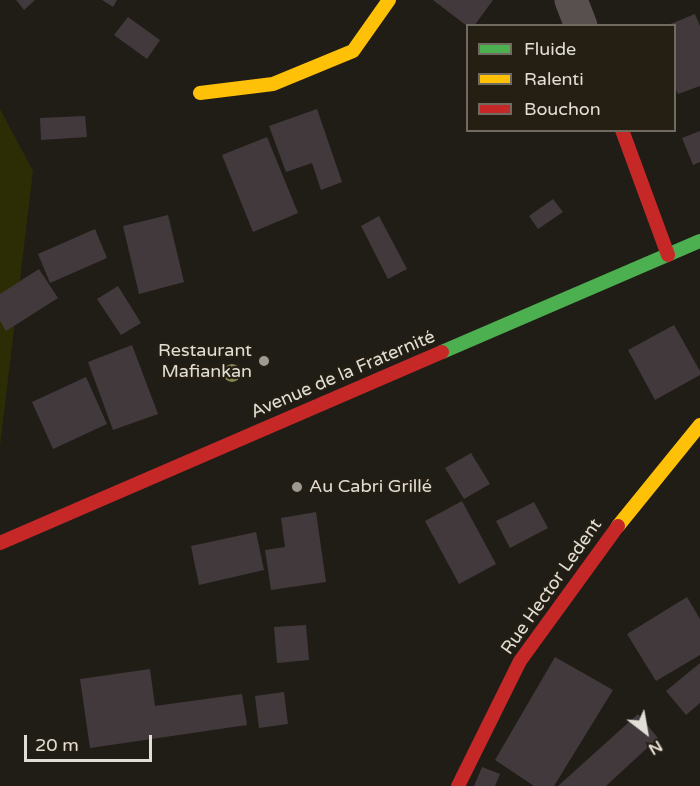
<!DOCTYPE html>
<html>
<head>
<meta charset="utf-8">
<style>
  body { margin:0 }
  #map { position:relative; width:700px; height:786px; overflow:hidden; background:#201d17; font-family:"Varela Round",sans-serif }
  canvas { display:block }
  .legend { position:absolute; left:466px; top:24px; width:210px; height:108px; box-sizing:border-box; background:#241e13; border:2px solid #706b61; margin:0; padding:8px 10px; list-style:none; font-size:18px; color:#e2ded6 }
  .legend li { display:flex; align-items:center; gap:12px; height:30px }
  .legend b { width:30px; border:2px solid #706b61 }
  .north { position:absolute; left:616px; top:702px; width:60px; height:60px; -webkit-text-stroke:4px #241e13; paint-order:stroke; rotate:149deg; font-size:16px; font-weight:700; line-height:24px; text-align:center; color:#e2ded6 }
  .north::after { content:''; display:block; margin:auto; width:21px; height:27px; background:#e2ded6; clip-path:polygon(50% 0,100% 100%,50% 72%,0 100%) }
  .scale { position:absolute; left:24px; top:735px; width:128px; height:27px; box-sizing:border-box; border:3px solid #e2ded6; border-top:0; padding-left:8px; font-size:18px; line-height:21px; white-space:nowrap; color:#e2ded6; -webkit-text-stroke:4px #241e13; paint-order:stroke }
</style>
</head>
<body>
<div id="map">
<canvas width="700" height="786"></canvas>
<ul class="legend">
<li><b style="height:8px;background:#4caf50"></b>Fluide</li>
<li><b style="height:8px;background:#ffc107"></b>Ralenti</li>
<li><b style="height:8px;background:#c62828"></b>Bouchon</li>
</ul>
<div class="north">N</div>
<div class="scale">20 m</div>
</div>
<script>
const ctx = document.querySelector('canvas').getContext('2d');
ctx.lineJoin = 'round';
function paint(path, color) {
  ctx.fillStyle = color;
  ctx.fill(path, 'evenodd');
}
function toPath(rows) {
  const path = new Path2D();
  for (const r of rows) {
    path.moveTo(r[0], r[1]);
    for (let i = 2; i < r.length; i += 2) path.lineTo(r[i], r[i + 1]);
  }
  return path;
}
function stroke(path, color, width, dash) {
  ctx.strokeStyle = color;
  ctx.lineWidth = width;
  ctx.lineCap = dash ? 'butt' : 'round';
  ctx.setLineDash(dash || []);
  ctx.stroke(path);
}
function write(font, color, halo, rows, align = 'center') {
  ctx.font = font + ' "Varela Round",sans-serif';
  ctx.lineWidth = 4.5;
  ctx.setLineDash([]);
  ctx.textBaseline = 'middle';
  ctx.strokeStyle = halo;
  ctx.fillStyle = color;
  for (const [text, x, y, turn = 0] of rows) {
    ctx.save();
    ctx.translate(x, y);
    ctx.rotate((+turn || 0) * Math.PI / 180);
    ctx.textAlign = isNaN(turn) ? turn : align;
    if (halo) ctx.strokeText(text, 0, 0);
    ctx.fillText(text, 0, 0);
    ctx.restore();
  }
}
const green = toPath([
  [0,109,33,171,0,446]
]);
const building = toPath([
  [16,0,35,0,24,10],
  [102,0,117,0,113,7],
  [433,0,493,0,474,26,467,26],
  [695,14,700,26,700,86,678,94,674,86,674,26,668,25],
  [128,17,160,40,147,59,114,35],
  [317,109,342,182,321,190,312,163,286,172,269,126],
  [85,116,87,137,41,140,40,118],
  [700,131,700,162,693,165,682,138],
  [267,137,298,213,253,232,222,155],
  [553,199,563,212,538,229,529,216],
  [168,215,184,282,139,294,123,226],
  [379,216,407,269,388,279,361,226],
  [95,229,107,258,50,283,38,254],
  [39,269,58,298,6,331,0,321,0,294],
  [118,286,141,323,121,335,97,299],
  [674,325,700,371,700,375,655,400,628,350],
  [132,345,158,414,113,430,88,362],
  [86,377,107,424,53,449,32,402],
  [471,453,490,484,464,499,445,468],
  [462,501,496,564,459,584,425,521],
  [534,502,548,528,510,548,496,521],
  [316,512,326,582,271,590,265,550,285,547,281,518],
  [256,532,264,570,199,585,191,546],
  [687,597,700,619,700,655,656,681,627,634],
  [306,625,309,660,277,663,274,627],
  [555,657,613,690,554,786,534,786,495,760],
  [700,663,700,703,686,715,666,691],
  [150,669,155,706,242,694,247,725,90,748,80,679],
  [284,692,288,724,259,728,255,696],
  [638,714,658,738,606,786,558,786],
  [482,767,500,774,495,786,474,786]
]);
const street = toPath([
  [571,0,581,26]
]);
const fast = toPath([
  [442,352,700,241]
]);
const slow = toPath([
  [200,93,273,84,353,51,389,0],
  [618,526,700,425]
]);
const jam = toPath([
  [622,130,668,255],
  [0,543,442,352],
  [458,786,520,661,618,526]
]);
const trees = [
  [232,373]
];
const markers = [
  [264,361,6,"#9e9a93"],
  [297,487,6,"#9e9a93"]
];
const poiNames = [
  ["Restaurant",252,351],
  ["Mafiankan",252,372],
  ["Au Cabri Grillé",309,487,"left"]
];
const streetNames = [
  ["Avenue de la Fraternité",343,375,-23],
  ["Rue Hector Ledent",552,587,-55]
];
paint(green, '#2c2d05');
paint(building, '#42393c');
stroke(street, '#57504e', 33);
stroke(fast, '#4caf50', 14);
stroke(slow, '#ffc107', 14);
stroke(jam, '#c62828', 14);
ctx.fillStyle = '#818350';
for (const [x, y] of trees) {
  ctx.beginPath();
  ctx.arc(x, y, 9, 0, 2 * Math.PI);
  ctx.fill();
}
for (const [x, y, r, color] of markers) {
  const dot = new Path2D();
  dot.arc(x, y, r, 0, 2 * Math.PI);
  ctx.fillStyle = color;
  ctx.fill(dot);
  stroke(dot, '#241e13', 2);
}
write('18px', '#e2ded6', '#241e13', poiNames, 'right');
write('18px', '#e2ded6', '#241e13', streetNames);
</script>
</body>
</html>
